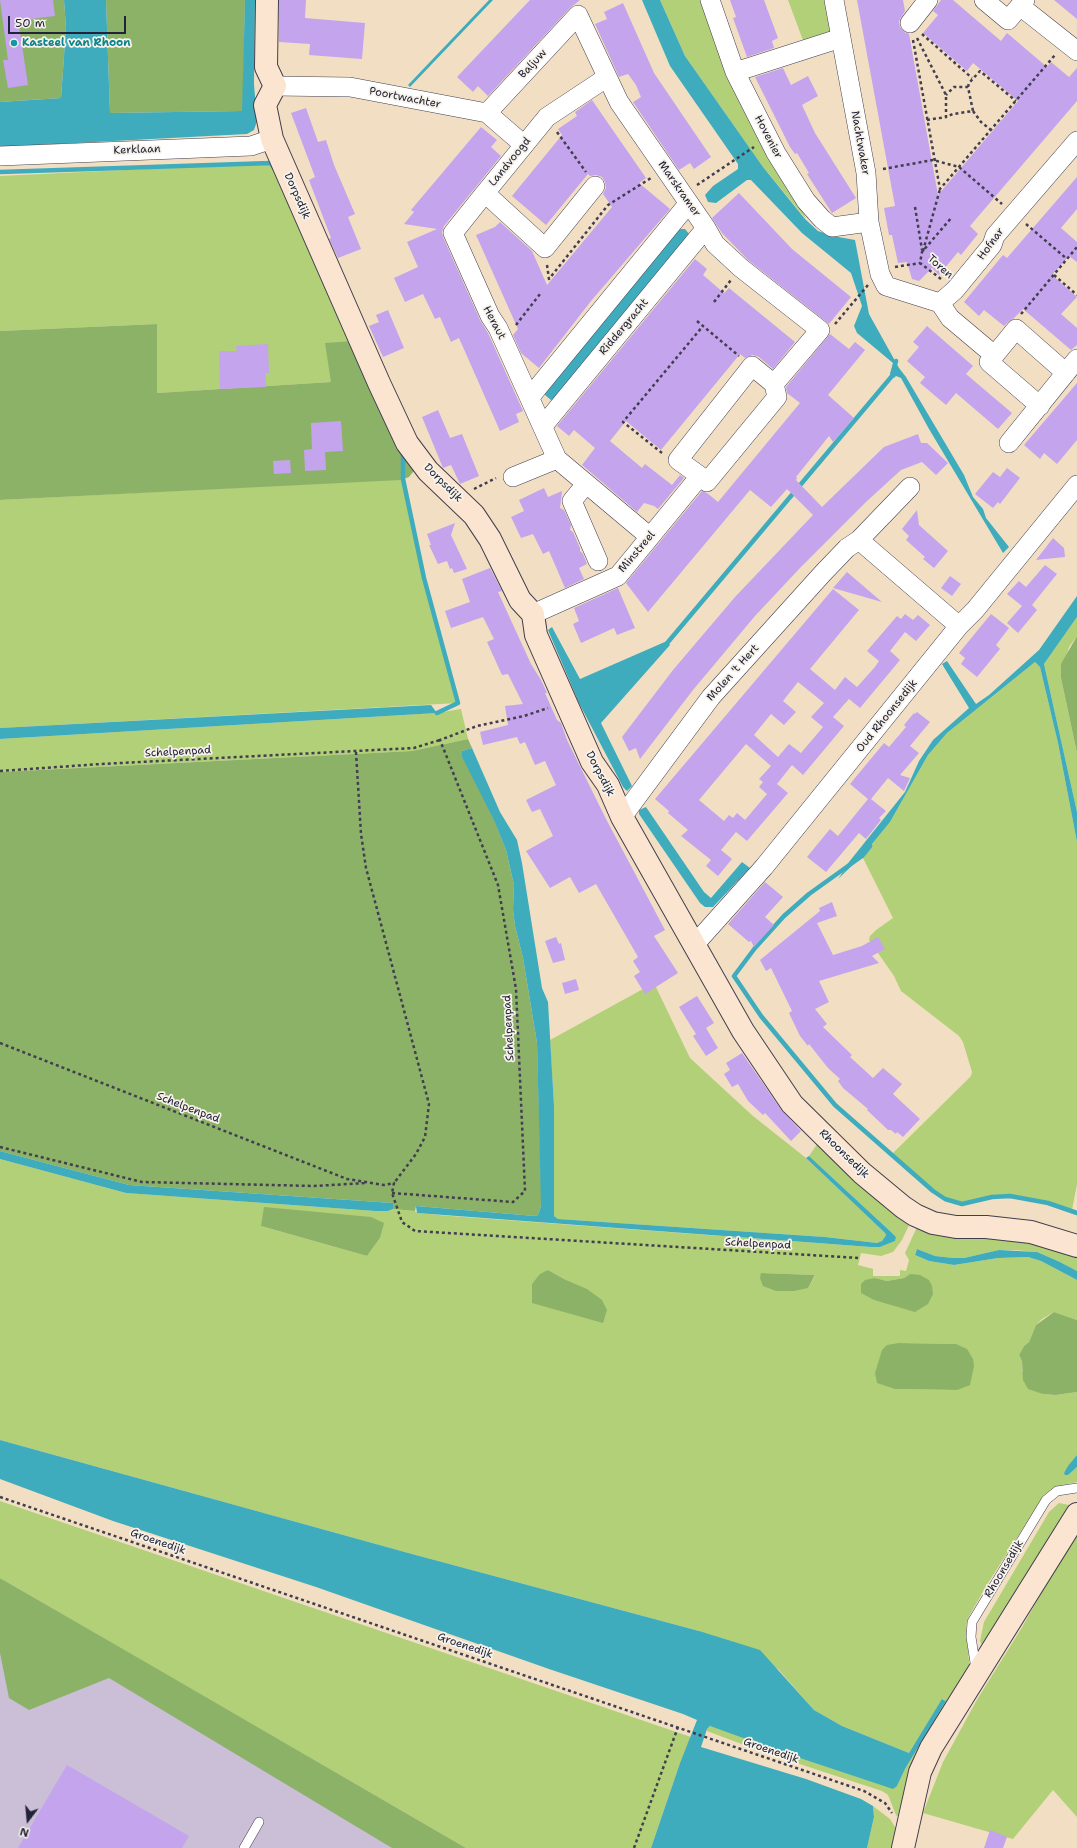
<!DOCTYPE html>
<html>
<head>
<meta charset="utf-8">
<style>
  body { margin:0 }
  #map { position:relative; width:1077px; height:1848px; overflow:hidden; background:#f2dfc3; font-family:"Shantell Sans",sans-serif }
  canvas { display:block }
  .north { position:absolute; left:8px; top:1800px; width:40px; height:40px; -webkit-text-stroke:3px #f7f3e8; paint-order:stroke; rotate:196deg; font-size:11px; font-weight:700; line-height:16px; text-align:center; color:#22223b }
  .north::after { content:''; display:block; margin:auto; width:14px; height:18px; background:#22223b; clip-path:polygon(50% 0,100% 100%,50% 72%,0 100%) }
  .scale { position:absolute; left:8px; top:16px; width:118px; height:18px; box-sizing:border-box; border:2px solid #22223b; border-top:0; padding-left:5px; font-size:12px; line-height:14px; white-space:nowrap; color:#22223b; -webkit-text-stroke:3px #f7f3e8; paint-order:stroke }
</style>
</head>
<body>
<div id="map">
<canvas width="1077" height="1848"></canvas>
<div class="north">N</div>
<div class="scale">50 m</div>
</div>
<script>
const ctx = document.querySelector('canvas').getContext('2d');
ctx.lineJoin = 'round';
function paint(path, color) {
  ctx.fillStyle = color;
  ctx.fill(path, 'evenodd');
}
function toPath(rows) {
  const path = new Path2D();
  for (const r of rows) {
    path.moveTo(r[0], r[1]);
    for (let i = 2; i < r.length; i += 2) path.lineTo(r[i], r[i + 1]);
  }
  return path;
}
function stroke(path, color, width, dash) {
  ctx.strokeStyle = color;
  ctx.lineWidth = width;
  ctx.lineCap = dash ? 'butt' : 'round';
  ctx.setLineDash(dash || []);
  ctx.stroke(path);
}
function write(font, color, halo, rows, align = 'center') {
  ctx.font = font + ' "Shantell Sans",sans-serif';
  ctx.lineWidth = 3.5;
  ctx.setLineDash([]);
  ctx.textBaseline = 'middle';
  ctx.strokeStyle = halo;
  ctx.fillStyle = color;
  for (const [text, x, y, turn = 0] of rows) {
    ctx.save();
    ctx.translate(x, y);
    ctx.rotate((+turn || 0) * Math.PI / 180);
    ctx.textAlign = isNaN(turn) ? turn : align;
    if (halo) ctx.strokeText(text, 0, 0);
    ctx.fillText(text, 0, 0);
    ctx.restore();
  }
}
const industrial = toPath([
  [0,1601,409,1848,0,1848]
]);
const green = toPath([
  [660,0,704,0,798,200,806,219,763,167,685,56],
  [788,0,825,0,831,33,804,43],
  [271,163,353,341,331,382,157,393,157,324,0,331,0,176],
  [403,479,424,578,458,703,0,728,0,500],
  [1077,617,1077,636,1069,647,1061,678,1077,753,1077,812,1044,664],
  [1035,662,1040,667,1058,743,1077,842,1077,1184,1072,1210,1048,1203,1010,1196,992,1197,962,1204,945,1199,933,1191,891,1155,959,1088,971,1076,972,1072,963,1042,959,1036,901,991,894,976,869,940,870,936,876,930,893,918,862,856,890,822,928,755,947,733],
  [461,709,468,739,412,751,0,772,0,739,437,713],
  [654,983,690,1058,753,1116,806,1158,885,1233,886,1235,882,1241,877,1243,825,1237,558,1219,554,1216,554,1106,550,1040],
  [820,1140,910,1223,902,1240,893,1252,881,1256,861,1253,858,1265,873,1269,873,1276,900,1276,900,1270,906,1271,909,1260,905,1253,917,1227,1077,1250,1077,1271,1060,1262,1037,1252,1015,1250,999,1250,964,1258,953,1258,935,1256,917,1249,915,1255,929,1261,954,1265,998,1258,1028,1257,1041,1261,1077,1280,1077,1320,1054,1312,1042,1319,1036,1325,1029,1342,1024,1346,1019,1355,1022,1361,1022,1371,1043,1394,1056,1395,1077,1392,1077,1455,1064,1473,1068,1475,1077,1467,1077,1482,1058,1486,1045,1494,988,1583,968,1618,966,1626,970,1673,902,1820,896,1815,888,1795,882,1791,760,1751,707,1731,707,1729,710,1726,897,1786,905,1769,946,1701,943,1699,909,1753,842,1726,814,1710,778,1669,699,1631,412,1554,0,1440,0,1159,126,1193,375,1211,388,1211,393,1209,415,1211,417,1213,450,1216,871,1247,880,1247,895,1241,896,1237,891,1232,809,1156],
  [261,1226,380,1238,367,1256],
  [548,1270,566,1280,532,1303,532,1284],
  [761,1273,815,1275,815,1276,808,1288],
  [910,1274,888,1303,874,1300,875,1278,887,1281,904,1278],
  [899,1343,956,1344,956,1390,895,1389],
  [0,1501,691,1737,680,1763,651,1848,466,1848,0,1578],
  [1059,1503,1074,1506,983,1647,980,1641,984,1622,1049,1512],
  [1077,1530,1077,1817,1053,1790,1013,1839,923,1813,943,1762,978,1698,1021,1629],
  [873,1806,890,1819,900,1835,899,1848,867,1848,874,1817]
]);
const forest = toPath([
  [0,0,64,0,66,28,61,98,0,102],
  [106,0,245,0,243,111,110,113],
  [157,324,157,393,331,382,325,343,353,341,417,467,409,477,401,480,0,500,0,331],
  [1077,636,1077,753,1061,678,1061,664],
  [468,739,472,748,462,751,494,819,506,850,514,885,513,909,515,926,523,958,537,1043,541,1182,541,1206,538,1215,535,1216,416,1206,415,1211,393,1209,393,1203,129,1185,0,1151,0,772,412,751],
  [264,1207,371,1217,384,1223,380,1238,367,1256,261,1226],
  [548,1270,566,1280,587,1289,602,1300,607,1310,603,1323,532,1303,532,1284,540,1274],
  [761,1273,815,1275,808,1288,794,1291,776,1291,763,1286,760,1278],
  [910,1274,920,1275,929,1280,932,1286,933,1294,928,1304,915,1312,874,1300,861,1293,861,1284,865,1280,875,1278,887,1281,904,1278],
  [1054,1312,1077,1320,1077,1392,1056,1395,1043,1394,1028,1389,1023,1380,1022,1361,1019,1355,1024,1346,1029,1342,1036,1325],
  [899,1343,956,1344,967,1349,973,1359,974,1366,970,1385,957,1390,895,1389,877,1383,875,1373,882,1350,887,1345],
  [0,1578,142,1660,466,1848,392,1848,109,1678,29,1710,9,1698,0,1653]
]);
const water = toPath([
  [64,0,106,0,110,113,242,111,245,0,255,0,254,84,257,121,254,130,247,134,0,147,0,102,61,98,66,28],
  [489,0,493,0,410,87,408,85],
  [642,0,660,0,685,56,763,167,805,219,818,231,833,236,855,240,869,314,899,368,906,377,964,475,973,497,983,509,986,518,1009,547,1003,553,929,429,901,378,896,376,894,378,890,374,893,363,857,333,854,326,862,306,851,273,802,233,751,180,747,180,716,203,708,202,705,195,713,186,738,169,738,164,670,66],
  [678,229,685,229,690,235,554,399,551,400,545,395,544,392],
  [1077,596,1077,617,1044,664,1077,812,1077,842,1058,743,1040,667,1035,662,947,733,928,755,890,822,863,855,838,879,843,872,845,871,845,867,905,792,919,761,933,740,969,708,942,664,947,661,976,704,989,695,1039,650],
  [552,627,580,679,667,641,670,645,601,723,632,786,627,791,623,787,579,703,548,630],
  [431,705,437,713,0,739,0,728],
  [472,748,500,812,517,840,522,863,542,988,548,1002,554,1106,554,1216,558,1219,825,1237,877,1243,882,1241,886,1235,885,1233,806,1158,809,1156,891,1232,896,1237,895,1241,880,1247,871,1247,417,1213,416,1206,535,1216,538,1215,541,1206,537,1043,523,958,515,926,513,909,514,885,506,850,494,820,462,757,462,751],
  [646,807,704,892,711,898,742,862,750,868,713,907,705,907,700,903,639,814,639,810],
  [0,1151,129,1185,393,1203,393,1209,388,1211,375,1211,126,1193,0,1159],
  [917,1249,935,1256,953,1258,964,1258,999,1250,1037,1252,1060,1262,1077,1271,1077,1280,1041,1261,1028,1257,998,1258,954,1265,929,1261,915,1255],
  [0,1440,412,1554,699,1631,760,1650,814,1710,842,1726,909,1753,942,1699,946,1701,905,1769,897,1786,893,1789,782,1752,710,1726,707,1729,701,1747,806,1779,861,1799,873,1806,874,1817,867,1848,651,1848,680,1763,697,1720,683,1714,549,1669,316,1587,113,1521,0,1479],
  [1077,1455,1077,1467,1068,1475,1065,1475,1064,1473,1068,1466]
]);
const stream = toPath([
  [0,172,271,163,274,168],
  [403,450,403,479,424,578,458,703,437,713],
  [668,642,892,376,896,361],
  [870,846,862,856,809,894,784,916,755,948,734,976,761,1016,835,1105,933,1191,945,1199,962,1204,992,1197,1010,1196,1048,1203,1077,1213]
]);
const building = toPath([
  [0,0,53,0,55,16,31,19,32,24,19,25,28,85,8,88,3,60,8,60],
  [279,0,306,0,305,18,365,23,362,59,309,55,310,44,279,42],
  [530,0,580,0,570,8,488,96,478,86,473,92,457,77],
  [730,0,764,0,778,38,772,41,774,48,747,57,733,18,736,17],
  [857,0,903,0,905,11,899,21,900,27,904,32,909,34,938,195,1018,101,973,63,967,71,923,33,938,15,933,11,941,0,953,0,1001,41,1007,33,1047,67,1051,62,1069,77,1077,68,1077,101,970,226,978,234,961,255,958,252,939,275,932,268,919,281,912,279,907,262,898,263,892,235,889,235,884,208,895,206],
  [1054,0,1077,0,1077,19],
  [623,3,654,73,711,157,694,169,690,163,679,170,633,102,641,97,636,85,628,74,619,77,595,24,607,19,604,12],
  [783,68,791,85,808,76,818,96,802,105,815,133,856,198,832,213,807,174,809,173,797,153,795,154,790,147,755,77],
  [592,100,646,178,639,183,670,209,591,301,539,368,521,353,513,335,518,329,476,235,495,227,500,222,532,251,547,285,612,207,603,194,606,188,605,182,602,177,596,175,590,176,588,174,546,225,512,196,562,135,558,129,577,116,575,112],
  [306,108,318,142,326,140,334,165,355,214,348,217,361,249,338,258,329,239,331,238,309,180,315,177,291,113],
  [481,127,497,140,491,147,501,156,444,226,442,232,443,237,480,320,488,333,523,411,516,414,519,422,500,431,459,338,451,342,440,317,435,319,423,294,405,302,394,278,418,267,407,242,437,229,404,224,414,212,411,210],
  [1077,177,1077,209,1061,228,1077,242,1077,262,1069,256,1052,275,1077,297,1061,314,1077,328,1077,345,1071,350,1023,309,1014,318,1008,322,1004,326,984,310,979,316,964,302,1003,255,1007,258],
  [739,193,792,249,851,297,829,324,748,260,722,233,712,218],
  [695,259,707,269,703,275,724,293,729,288,795,342,773,369,759,357,753,355,745,358,740,354,661,450,626,421,610,441,642,468,645,464,672,485,680,475,684,478,658,509,654,506,644,503,637,512,582,465,595,448,574,430,569,436,557,426],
  [388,310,404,348,383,357,369,326,379,322,376,315],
  [927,326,973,366,966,374,1012,413,998,429,956,393,946,405,920,383,925,377,907,361,919,347,913,342],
  [830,334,849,349,855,342,865,350,828,395,854,418,833,442,829,436,796,477,797,478,796,480,822,507,884,447,918,434,921,443,927,443,948,463,936,475,922,462,901,470,866,502,800,568,755,616,693,690,640,759,636,748,629,751,622,737,673,670,735,597,813,515,787,489,771,507,750,490,648,612,626,583,702,491,707,493,718,502,800,403,787,393,786,387],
  [268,344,269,373,265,373,266,387,220,389,219,351,237,351,236,346],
  [1077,383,1077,440,1057,464,1044,453,1040,459,1024,445],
  [438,410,450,438,462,434,479,476,460,484,451,465,443,468,422,417],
  [341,421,343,451,325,452,326,470,305,471,304,450,312,449,311,423],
  [290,460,291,473,274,474,273,461],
  [1007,468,1020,478,1000,504,998,502,993,508,975,494,993,472,1000,477],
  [544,488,548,497,562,491,560,508,564,510,571,525,570,530,573,532,580,548,580,551,583,554,587,564,579,568,584,579,565,588,549,551,543,554,533,534,521,538,511,517,524,511,519,500],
  [917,510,919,525,948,551,934,568,923,559,925,557,906,540,909,536,902,529],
  [455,523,451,535,467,569,454,573,452,568,450,569,447,561,438,564,429,545,431,545,427,534],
  [1053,538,1064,548,1065,557,1036,560],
  [1045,565,1057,574,1032,605,1037,610,1018,633,1007,623,1022,606,1007,594,1019,581,1026,587],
  [490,568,502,591,498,592,531,664,541,680,547,693,545,693,557,720,561,723,567,740,605,817,665,930,654,936,678,973,645,994,634,976,640,972,633,961,638,957,596,884,579,893,570,877,550,888,526,851,553,836,540,809,532,812,526,800,556,785,545,761,535,765,525,742,520,744,517,737,483,745,480,732,508,725,505,706,523,704,508,674,502,675,487,642,494,639,483,617,451,628,445,611,470,602,462,579],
  [847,572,882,602,833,588],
  [950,576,961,584,952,596,941,588],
  [618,588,635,628,617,635,614,628,581,643,573,624,579,621,574,608],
  [833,589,859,610,810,669,835,690,845,677,857,687,875,667,879,661,867,651,897,616,901,619,905,614,913,620,918,615,930,625,916,641,905,632,890,651,900,660,860,708,849,699,833,717,844,726,803,775,792,765,777,784,788,793,747,841,736,832,721,850,732,859,718,876,706,866,711,860,681,836,688,830,668,813,669,811,655,799],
  [798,682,824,703,811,717,823,727,801,753,789,744,778,757,754,735,771,714,784,725,796,712,783,701],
  [746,744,771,766,759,779,763,782,759,787,767,794,745,820,737,813,733,818,729,815,724,821,699,800],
  [991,614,1009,628,996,645,1000,649,977,677,961,664,965,658,959,653],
  [917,712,930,722,910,746,919,753,900,775,910,778,904,791,888,778,871,799,886,811,879,818,881,820,866,839,859,833,826,872,807,857,830,829,838,836,868,799,850,784,884,743,889,747,906,727,904,725,914,713,915,714],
  [765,882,783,897,765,917,774,925,754,947,751,941,749,942,728,924],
  [832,902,837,916,817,923,833,955,862,946,878,937,885,949,872,956,879,963,819,981,829,1002,815,1009,827,1024,823,1027,852,1055,850,1057,873,1078,883,1068,902,1084,893,1094,920,1119,903,1137,897,1132,896,1134,891,1130,888,1130,867,1110,868,1109,843,1088,838,1081,840,1079,828,1068,809,1044,808,1046,800,1036,789,1013,792,1011,771,968,766,971,760,960,820,911,819,908],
  [556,937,559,944,561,943,565,960,553,963,545,941],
  [576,979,579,990,565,994,562,983],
  [697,996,714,1023,706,1028,718,1048,706,1056,693,1036,696,1034,679,1007],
  [742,1053,782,1111,801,1131,791,1141,765,1113,763,1115,748,1101,738,1084,732,1087,724,1074,730,1070,726,1063],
  [67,1765,189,1836,182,1848,18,1848],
  [990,1830,1007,1837,1003,1848,984,1848]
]);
const path = toPath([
  [922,34,972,78],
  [917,38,946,95,946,117,953,114,973,111,968,87,954,87,946,95],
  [913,40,940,189,1055,55],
  [968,87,969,83,980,71,1016,101],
  [973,111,981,122,991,130],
  [927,120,946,117],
  [557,132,586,172],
  [883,169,933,160,959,167,1002,204],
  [697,185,754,147],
  [915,207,922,250],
  [1026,224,1067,259],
  [923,251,940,189],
  [547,265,549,279,608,205,651,178],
  [895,267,920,263],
  [1054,275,1077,295],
  [941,279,920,263,922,252,952,217],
  [714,302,731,280],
  [1021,314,1077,247],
  [697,321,739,356],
  [835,324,868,285],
  [516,325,540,294],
  [662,453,623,422,703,326],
  [474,489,496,478],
  [356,752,361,834,366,868,429,1104,425,1137,416,1154,394,1183],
  [0,771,101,764,414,748,440,740],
  [0,1043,347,1179,384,1185,394,1183,392,1193,402,1222,415,1231,859,1258],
  [0,1147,142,1182,314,1186,366,1183],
  [392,1193,513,1202,525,1191,516,989,498,885,440,740,477,726,524,716,548,708],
  [0,1497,864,1791,885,1803,892,1813],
  [634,1848,678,1727]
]);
const lane = toPath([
  [976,1669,971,1637,972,1622,1046,1500,1057,1491,1077,1488],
  [244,1848,259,1822]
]);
const street = toPath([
  [710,0,735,72,776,153,806,201,822,219,832,227,869,222],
  [834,0,866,173,869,222,880,274,886,286,940,303,955,290,992,245,995,236,1077,141],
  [984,0,1008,20,1025,0],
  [1020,6,1077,51],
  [910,23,928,0],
  [735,72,841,38],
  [275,86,350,87,487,113,524,145],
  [487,113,578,15,619,102,706,228,715,244,741,268,820,330,774,384,777,397,707,482,700,476,618,576,533,614],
  [0,156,251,146,272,139],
  [595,186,545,248,485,193,547,117,606,78],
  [485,193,453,233,490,316,498,328,557,459,650,537],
  [940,303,950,318,994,355],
  [530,397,688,204],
  [1040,406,989,362,1016,329,1066,373],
  [543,426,706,228],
  [1009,443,1077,359],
  [700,476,678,460,752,366,774,384],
  [513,477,557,459],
  [586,484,572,501,598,561],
  [859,540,959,626],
  [622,817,711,697,823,573,847,548,859,540,910,487],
  [695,944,764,867,959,626,975,610,1077,485]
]);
const secondary = toPath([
  [267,0,266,67,275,86,265,105,272,139,379,383,407,443,428,471,474,515,490,539,520,600,533,614,536,635,592,762,608,785,622,817,743,1031,792,1104,862,1173,903,1207,915,1215,933,1223,956,1227,986,1227,1031,1232,1077,1246],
  [903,1848,920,1772,931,1748,1077,1514]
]);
const markers = [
  [14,43,4,"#0f9aa8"]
];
const cultureNames = [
  ["Kasteel van Rhoon",22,43]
];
const streetNames = [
  ["Baljuw",533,64,-47],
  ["Poortwachter",405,98,11],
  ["Hovenier",768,137,62],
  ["Nachtwaker",860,143,80],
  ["Kerklaan",137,150,-2],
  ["Landvoogd",510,162,-51],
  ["Marskramer",679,189,55],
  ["Dorpsdijk",297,196,66],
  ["Hofnar",991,244,-54],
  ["Toren",940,267,41],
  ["Heraut",494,323,62],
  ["Riddergracht",624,327,-50],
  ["Dorpsdijk",443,483,45],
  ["Minstreel",637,552,-50],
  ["Molen 't Hert",733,673,-48],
  ["Oud Rhoonsedijk",887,716,-51],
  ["Schelpenpad",178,752,-3],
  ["Dorpsdijk",600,774,62],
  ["Schelpenpad",509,1028,-93],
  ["Schelpenpad",188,1108,21],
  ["Rhoonsedijk",844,1154,44],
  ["Schelpenpad",758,1244,3],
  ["Groenedijk",158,1542,19],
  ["Rhoonsedijk",1004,1569,-59],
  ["Groenedijk",465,1646,19],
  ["Groenedijk",771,1751,19]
];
paint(industrial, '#cabfd6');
paint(green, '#b1d077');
paint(forest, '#8cb268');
paint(water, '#3eacbc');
stroke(stream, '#3eacbc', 4.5);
paint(building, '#c4a4ec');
stroke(lane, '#413e4f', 10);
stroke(street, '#413e4f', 20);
stroke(secondary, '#413e4f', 24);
stroke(path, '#413e4f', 2.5, [3, 3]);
stroke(lane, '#fff', 9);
stroke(street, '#fff', 19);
stroke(secondary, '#fce5d0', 22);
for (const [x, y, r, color] of markers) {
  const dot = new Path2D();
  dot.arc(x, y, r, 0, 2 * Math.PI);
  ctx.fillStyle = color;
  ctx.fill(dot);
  stroke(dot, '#f7f3e8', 1.5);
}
write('bold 11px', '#0d838f', '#f7f3e8', cultureNames, 'left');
write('11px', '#22223b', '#f7f3e8', streetNames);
</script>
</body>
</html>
